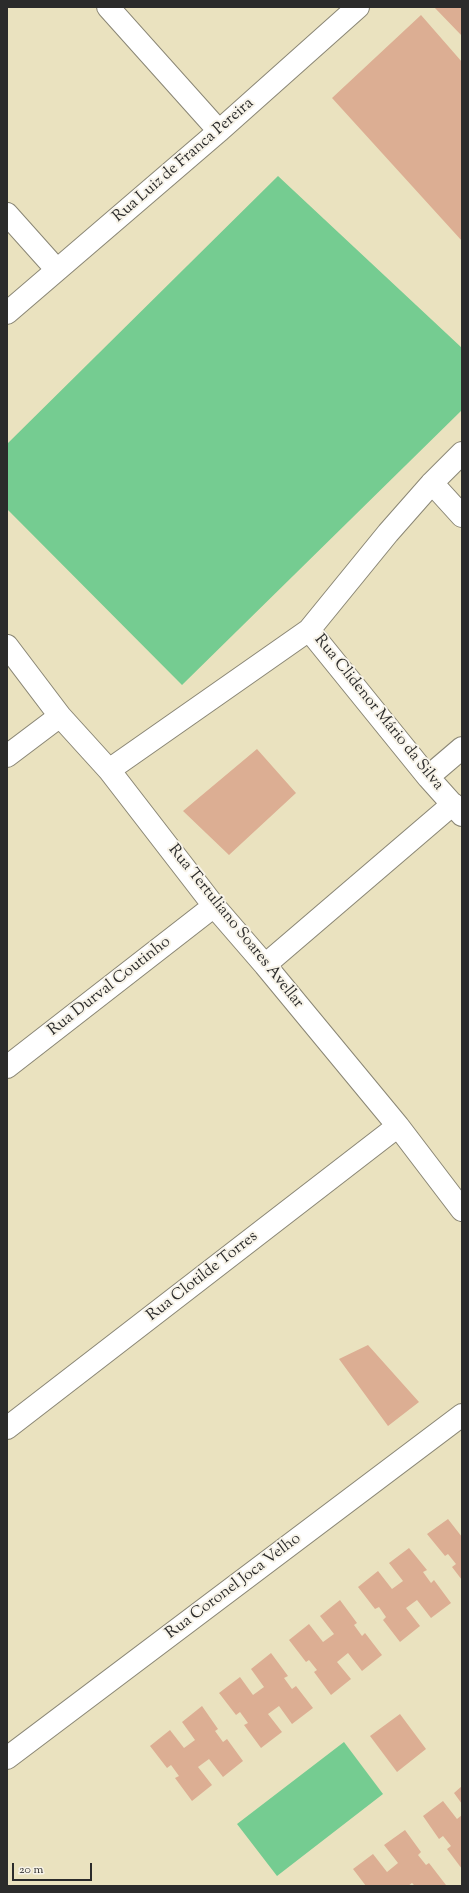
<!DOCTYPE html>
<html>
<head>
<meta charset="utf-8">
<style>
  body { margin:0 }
  #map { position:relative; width:469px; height:1893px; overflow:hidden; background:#eae2bf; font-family:"Sorts Mill Goudy",serif }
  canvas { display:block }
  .frame { position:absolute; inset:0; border:8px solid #2b2b2b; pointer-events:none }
  .scale { position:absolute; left:12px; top:1863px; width:80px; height:18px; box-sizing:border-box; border:2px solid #2b2b2b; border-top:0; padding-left:5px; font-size:12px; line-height:14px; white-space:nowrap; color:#2b2b2b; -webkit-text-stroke:3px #f7f3e8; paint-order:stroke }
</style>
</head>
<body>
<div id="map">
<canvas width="469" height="1893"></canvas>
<div class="frame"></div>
<div class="scale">20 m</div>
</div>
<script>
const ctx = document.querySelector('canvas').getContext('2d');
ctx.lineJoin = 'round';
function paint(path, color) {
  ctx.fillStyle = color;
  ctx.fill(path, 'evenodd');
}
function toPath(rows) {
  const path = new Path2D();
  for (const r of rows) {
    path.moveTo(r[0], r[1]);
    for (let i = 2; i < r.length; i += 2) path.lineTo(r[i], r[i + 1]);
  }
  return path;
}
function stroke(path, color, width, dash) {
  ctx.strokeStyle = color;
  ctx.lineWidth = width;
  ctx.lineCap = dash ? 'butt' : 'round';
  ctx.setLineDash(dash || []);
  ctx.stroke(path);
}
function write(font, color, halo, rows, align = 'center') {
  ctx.font = font + ' "Sorts Mill Goudy",serif';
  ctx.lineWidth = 4;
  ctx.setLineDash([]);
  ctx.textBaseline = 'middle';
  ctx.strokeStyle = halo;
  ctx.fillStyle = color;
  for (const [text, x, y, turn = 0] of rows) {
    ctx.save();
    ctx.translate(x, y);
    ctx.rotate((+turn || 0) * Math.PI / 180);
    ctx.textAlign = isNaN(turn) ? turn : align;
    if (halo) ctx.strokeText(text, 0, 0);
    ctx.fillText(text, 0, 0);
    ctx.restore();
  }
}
const green = toPath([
  [278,176,462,348,462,410,182,685,7,509,7,444],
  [344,1742,383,1794,277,1876,237,1824]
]);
const building = toPath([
  [434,7,462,7,462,36],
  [421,15,462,62,462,241,332,98],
  [257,749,296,793,229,855,183,811],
  [368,1345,419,1402,388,1426,339,1359],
  [448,1519,462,1537,462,1580,452,1567,456,1564,448,1554,445,1556,427,1534],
  [409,1548,427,1570,423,1572,431,1583,434,1580,451,1603,431,1618,417,1600,406,1608,420,1626,400,1642,383,1620,386,1617,379,1607,375,1609,358,1587,378,1571,392,1589,403,1581,389,1563],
  [340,1600,357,1623,354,1625,362,1636,365,1633,382,1655,362,1671,348,1653,337,1662,351,1679,331,1695,314,1672,317,1670,309,1660,306,1662,289,1640,309,1624,323,1642,334,1634,320,1616],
  [271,1653,288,1676,284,1678,292,1689,296,1686,313,1708,292,1724,279,1706,268,1714,282,1732,261,1748,244,1725,248,1723,240,1712,236,1715,219,1693,240,1677,253,1695,264,1687,251,1669],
  [202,1706,218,1729,215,1731,223,1742,227,1739,243,1761,223,1777,209,1759,198,1767,212,1785,192,1801,175,1778,179,1776,171,1765,167,1768,150,1746,170,1730,184,1748,195,1740,182,1722],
  [400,1714,426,1749,397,1772,370,1736],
  [462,1786,462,1804,454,1793],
  [443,1801,457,1819,462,1815,462,1869,447,1849,451,1846,443,1836,439,1839,423,1816],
  [405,1830,421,1852,418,1855,426,1865,429,1863,446,1885,445,1886,415,1886,412,1883,408,1886,366,1886,353,1869,373,1854,387,1872,398,1863,384,1845]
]);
const minor = toPath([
  [108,7,219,131],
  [7,214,57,270],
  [7,313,219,131,358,7],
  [432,483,462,516],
  [309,630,428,777,462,815],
  [7,646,60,716,109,770,214,906,265,965,398,1126,462,1210],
  [7,756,60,716],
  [109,770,309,630,388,533,432,483,462,453],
  [428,777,462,748],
  [265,965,453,804],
  [7,1067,214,906],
  [7,1428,398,1126],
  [7,1758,462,1415]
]);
const streetNames = [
  ["Rua Luiz de Franca Pereira",184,161,-41],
  ["Rua Clidenor Mário da Silva",378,713,51],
  ["Rua Tertuliano Soares Avellar",235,927,51],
  ["Rua Durval Coutinho",110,987,-38],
  ["Rua Clotilde Torres",203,1277,-38],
  ["Rua Coronel Joca Velho",234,1587,-37]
];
paint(green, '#75cc91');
paint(building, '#dcae93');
stroke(minor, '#8a8675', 24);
stroke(minor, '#fff', 22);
write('16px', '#2b2b2b', '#f7f3e8', streetNames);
</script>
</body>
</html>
